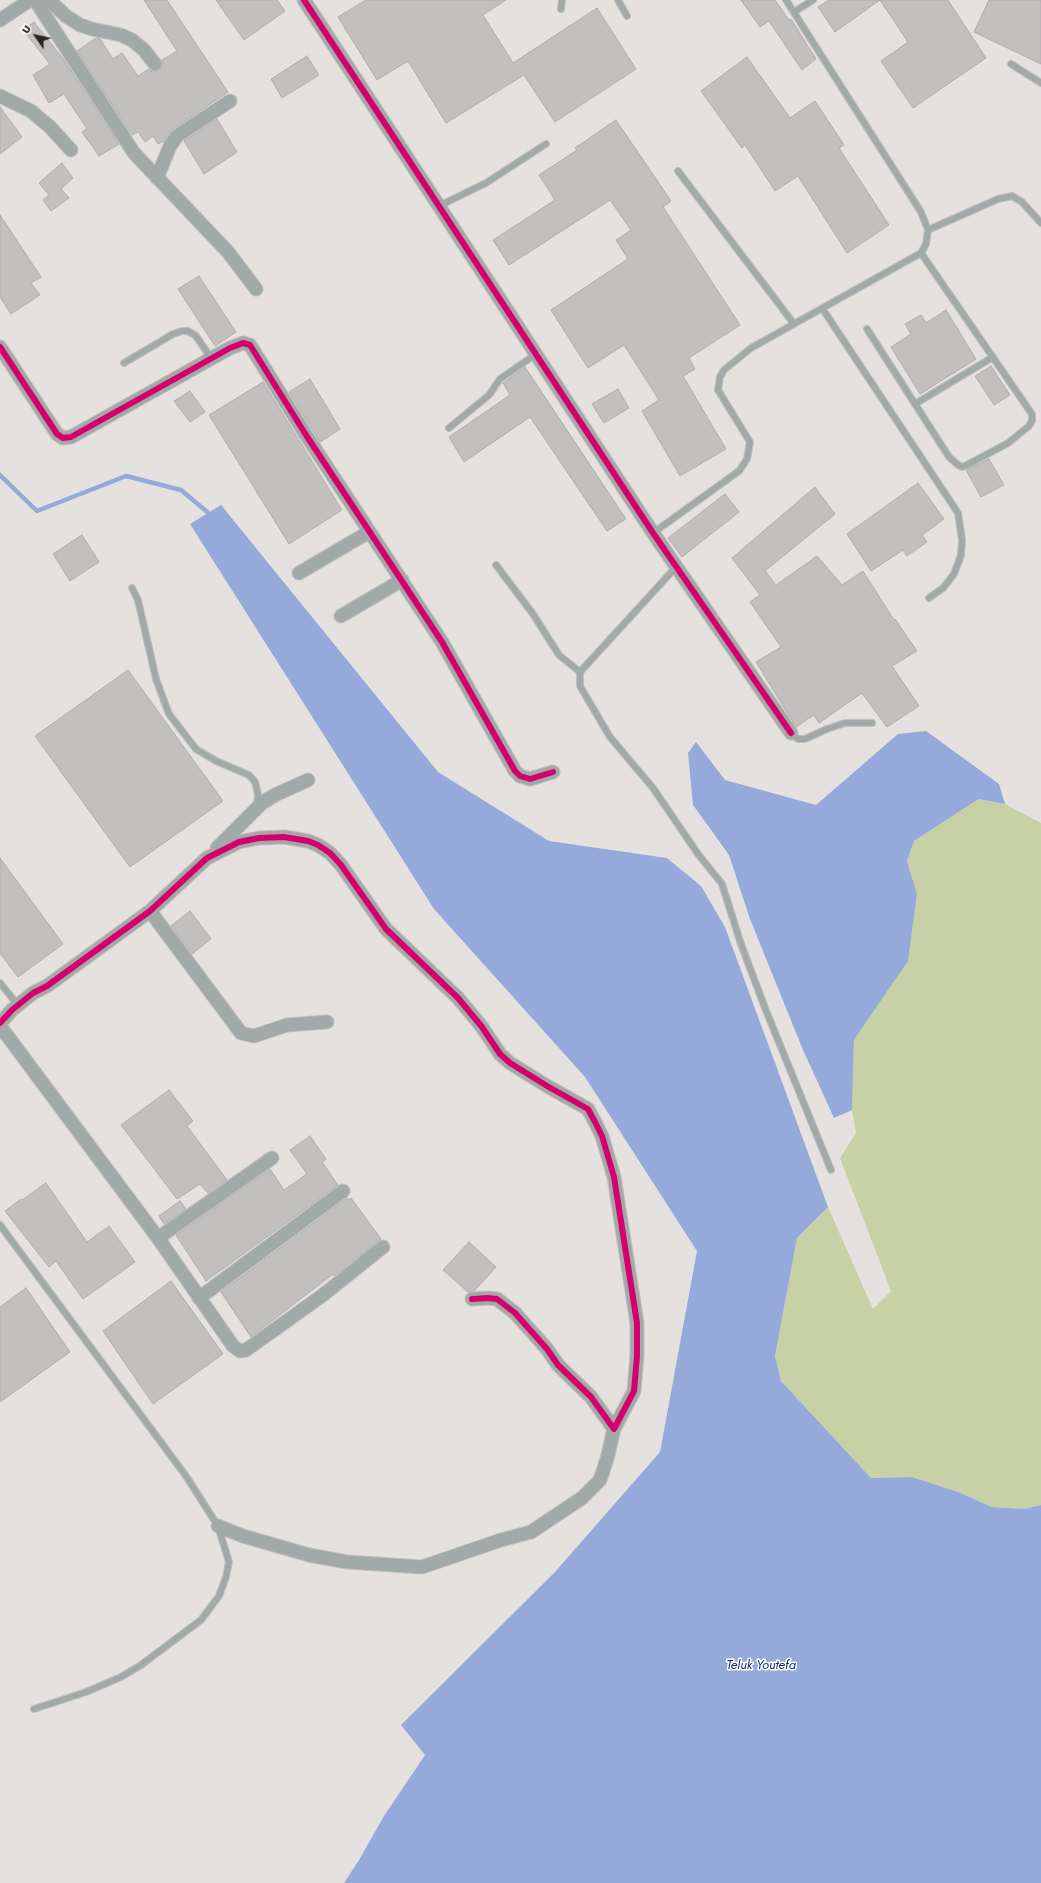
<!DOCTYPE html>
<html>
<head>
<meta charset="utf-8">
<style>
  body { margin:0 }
  #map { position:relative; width:1041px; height:1883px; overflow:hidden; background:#e4e1df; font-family:Jost,sans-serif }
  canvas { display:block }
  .north { position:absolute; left:16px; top:16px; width:40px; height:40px; -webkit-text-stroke:3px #fff; paint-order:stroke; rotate:304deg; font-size:11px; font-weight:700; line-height:16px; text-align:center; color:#272625 }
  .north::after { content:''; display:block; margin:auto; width:14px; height:18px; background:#272625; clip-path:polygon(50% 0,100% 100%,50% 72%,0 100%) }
</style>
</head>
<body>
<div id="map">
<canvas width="1041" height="1883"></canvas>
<div class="north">U</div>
</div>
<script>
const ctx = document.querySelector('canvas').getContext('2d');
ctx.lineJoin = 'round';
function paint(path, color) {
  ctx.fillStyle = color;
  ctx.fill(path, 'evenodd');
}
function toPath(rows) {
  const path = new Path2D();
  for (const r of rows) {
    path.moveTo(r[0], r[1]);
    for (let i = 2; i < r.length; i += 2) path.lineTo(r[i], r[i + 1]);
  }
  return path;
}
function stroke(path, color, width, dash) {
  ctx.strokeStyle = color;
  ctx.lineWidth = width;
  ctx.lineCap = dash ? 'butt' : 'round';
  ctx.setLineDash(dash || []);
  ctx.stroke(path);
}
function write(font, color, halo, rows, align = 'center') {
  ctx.font = font + ' Jost,sans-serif';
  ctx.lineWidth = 3;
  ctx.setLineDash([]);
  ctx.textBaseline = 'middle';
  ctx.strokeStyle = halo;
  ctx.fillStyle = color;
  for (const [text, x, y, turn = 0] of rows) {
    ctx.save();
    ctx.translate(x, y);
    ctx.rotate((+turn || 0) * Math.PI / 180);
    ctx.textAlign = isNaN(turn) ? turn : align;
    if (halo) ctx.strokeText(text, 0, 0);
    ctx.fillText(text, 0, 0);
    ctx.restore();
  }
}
const green = toPath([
  [980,799,1005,804,1041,823,1041,1505,1024,1509,992,1507,958,1492,912,1477,871,1478,781,1381,775,1356,797,1238,828,1207,873,1309,891,1291,840,1158,856,1133,852,1110,854,1040,908,961,917,894,907,861,914,841]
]);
const water = toPath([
  [221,505,438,772,549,841,667,858,701,886,725,927,828,1207,797,1238,775,1356,781,1381,871,1478,912,1477,958,1492,992,1507,1024,1509,1041,1505,1041,1883,344,1883,359,1860,384,1816,425,1755,401,1725,555,1572,660,1452,697,1251,585,1077,434,909,190,524],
  [926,731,999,784,1005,804,979,799,914,841,907,861,917,894,908,961,854,1040,852,1110,834,1118,803,1050,750,919,729,855,693,805,688,753,696,742,725,780,816,805,898,734]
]);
const stream = toPath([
  [0,475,37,511,126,476,181,490,212,516]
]);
const building = toPath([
  [144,0,167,0,228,92,173,129,164,141,158,144,153,136,145,142,138,132,132,135,77,51,96,38,100,39,113,59,122,53,138,76,149,69,152,72,160,70,163,67,162,60,177,51,144,0],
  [216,0,277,0,285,11,244,40,216,0],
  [366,0,506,0,483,15,513,63,597,8,636,69,555,122,524,75,446,123,408,61,377,80,338,17,366,0],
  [741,0,775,0,789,20,791,19,816,59,802,70,769,21,760,27,741,0],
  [829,0,948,0,986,58,913,108,881,61,908,42,880,0,835,32,818,7,829,0],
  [989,0,1041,0,1041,64,974,32,989,0],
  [34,22,64,60,119,144,99,156,82,132,87,129,64,94,49,103,33,75,50,64,23,30,34,22],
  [307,56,319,75,282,98,271,79,307,56],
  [747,57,790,118,815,101,844,145,839,148,889,225,847,253,798,176,775,191,745,145,742,148,701,91,747,57],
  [0,107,22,137,0,154,0,107],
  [217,119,237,152,204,174,184,141,217,119],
  [616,120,671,201,663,207,740,325,689,358,695,369,683,376,726,449,680,476,642,411,659,400,624,345,588,368,551,310,628,259,616,240,631,230,610,200,509,265,493,240,555,200,539,175,577,150,575,148,616,120],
  [62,163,73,178,61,189,69,198,51,211,43,200,49,195,39,183,62,163],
  [0,215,41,277,31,283,40,295,11,314,0,297,0,215],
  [199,276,236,332,215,346,178,289,199,276],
  [946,310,976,359,920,394,891,347,911,334,905,324,921,315,926,323,946,310],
  [991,366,1010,395,994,405,975,376,991,366],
  [525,367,626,519,607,531,530,417,464,462,449,437,510,395,503,383,525,367],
  [310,379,340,429,320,442,289,392,310,379],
  [263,382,342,510,289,544,209,415,263,382],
  [618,389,629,408,604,423,592,404,618,389],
  [190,391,205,412,190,422,174,401,190,391],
  [989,459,1004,485,981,497,966,470,989,459],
  [918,483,944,519,922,535,927,542,907,556,903,550,871,571,847,534,918,483],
  [815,487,835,514,765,571,776,585,817,556,842,585,863,571,894,620,895,619,917,651,892,666,919,706,887,727,862,693,819,723,814,715,796,727,756,662,781,647,750,602,760,595,732,558,815,487],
  [725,494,739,512,682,557,668,538,725,494],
  [82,535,99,562,70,581,53,554,82,535],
  [128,670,223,801,130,867,35,736,128,670],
  [0,858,63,944,18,977,0,953,0,858],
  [190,911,211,939,192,954,171,926,190,911],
  [169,1090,193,1121,187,1126,227,1180,208,1193,200,1184,177,1199,121,1125,169,1090],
  [310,1136,326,1159,322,1162,338,1185,206,1281,176,1235,270,1169,284,1190,307,1174,290,1150,310,1136],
  [46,1183,87,1242,109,1226,135,1262,83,1299,56,1261,49,1267,5,1211,21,1199,22,1200,46,1183],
  [347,1198,348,1200,351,1198,381,1239,334,1276,333,1274,251,1337,221,1292,347,1198],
  [180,1201,186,1209,164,1224,159,1216,180,1201],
  [469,1242,496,1267,474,1291,468,1292,443,1270,469,1242],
  [171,1281,223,1354,153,1404,103,1331,171,1281],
  [26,1288,70,1352,0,1402,0,1307,26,1288]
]);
const lane = toPath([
  [618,0,627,16],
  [561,9,562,0],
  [794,12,813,0],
  [1011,64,1041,83],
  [678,171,794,324],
  [439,206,486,183,546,144],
  [928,230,998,199,1012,196,1022,202,1041,223],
  [822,308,958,513,962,540,961,555,954,574,943,588,929,598],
  [867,329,949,457,958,465,962,467,967,465,1008,443,1029,426,1032,421,1032,414,921,253],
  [124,363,173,334,182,331,188,331,196,336,211,358],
  [915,404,993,357],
  [449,428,489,395,500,379,536,354],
  [653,533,739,471,747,459,750,442,718,390,720,377,724,370,751,348,921,253,926,244,928,230,921,212,786,0],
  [496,565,533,614,559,655,580,672],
  [676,567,580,672,580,686,610,737,653,788,698,854,722,884,741,944,765,1008,831,1170],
  [132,588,138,600,156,679,169,714,196,749,216,761,249,775,255,782,258,794,257,805],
  [791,733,798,739,805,739,827,729,845,723,872,723],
  [0,983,18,1005],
  [0,1225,186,1476,218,1526,229,1562,226,1577,219,1596,201,1620,141,1665,121,1677,86,1692,34,1709]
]);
const street = toPath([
  [35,0,134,153,228,252,256,289],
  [49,0,66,16,80,25,92,29,121,35,132,40,144,50,155,64],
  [304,0,653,533,791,733],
  [0,20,30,0],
  [0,96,31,111,50,127,71,150],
  [157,178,170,146,177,136,230,101],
  [0,347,57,434,63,438,71,437,230,348,243,343,250,345,306,435,442,642,515,771,520,776,530,779,553,772],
  [299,573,369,532],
  [341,616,402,580],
  [217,848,262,803,275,795,308,780],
  [150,911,241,1033,254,1036,287,1025,327,1022],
  [0,1023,12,1010,33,993,47,986,150,911,207,858,239,842,259,838,284,837,308,841,318,845,330,853,341,865,386,929,458,998,482,1027,500,1054,510,1063,547,1086,588,1109,595,1122,602,1136,614,1177,637,1323,637,1356,634,1391,614,1429,591,1397,558,1365,547,1349,515,1313,497,1299,488,1298,472,1299],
  [0,1026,158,1238,233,1346,240,1351,246,1350,323,1295,383,1247],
  [158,1238,272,1158],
  [199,1298,343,1191],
  [218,1526,243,1536,309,1555,347,1562,422,1567,501,1540,531,1532,582,1498,600,1480,607,1459,614,1429]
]);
const cycleway = toPath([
  [304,0,653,533,791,733],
  [0,347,57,434,63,438,71,437,230,348,243,343,250,345,306,435,442,642,515,771,520,776,530,779,553,772],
  [0,1023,12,1010,33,993,47,986,150,911,207,858,239,842,259,838,284,837,308,841,318,845,330,853,341,865,386,929,458,998,482,1027,500,1054,510,1063,547,1086,588,1109,595,1122,602,1136,614,1177,637,1323,637,1356,634,1391,614,1429,591,1397,558,1365,547,1349,515,1313,497,1299,488,1298,472,1299]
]);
const waterNames = [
  ["Teluk Youtefa",761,1666]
];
paint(green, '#c8d1a5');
paint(water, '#95aada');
stroke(stream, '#95aada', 4.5);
paint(building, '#c2c0bf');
stroke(building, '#afadac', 1);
stroke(lane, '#c1bfbe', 8);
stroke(street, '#c1bfbe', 15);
stroke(lane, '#a1aaa9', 6);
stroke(street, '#a1aaa9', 13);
stroke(cycleway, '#d6006c', 6);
write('italic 13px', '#0c2877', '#fff', waterNames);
</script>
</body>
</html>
